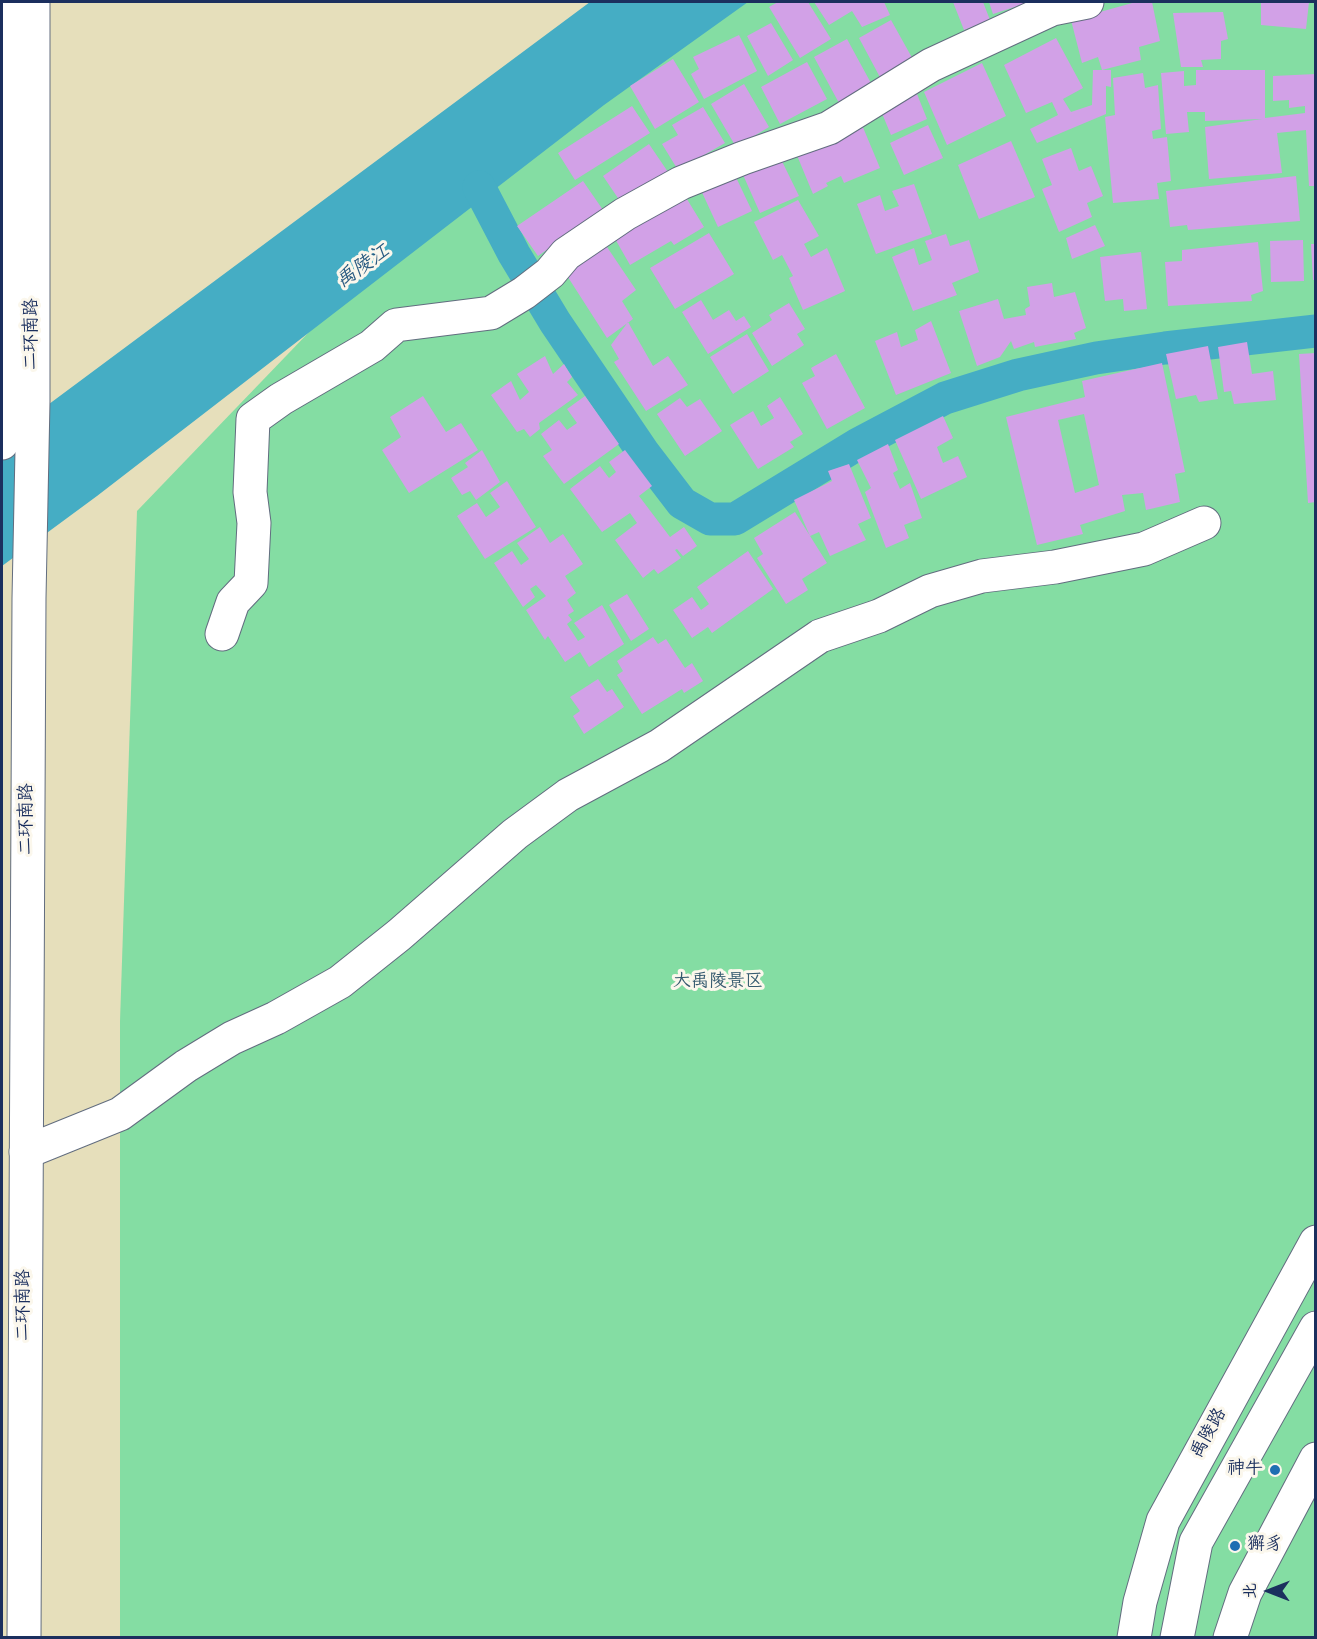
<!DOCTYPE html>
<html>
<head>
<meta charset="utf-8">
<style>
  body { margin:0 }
  #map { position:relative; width:1317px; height:1639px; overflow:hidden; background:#e6dfbb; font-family:Kalam,"LXGW WenKai TC",sans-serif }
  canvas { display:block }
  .frame { position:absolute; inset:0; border:3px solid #1b2f5e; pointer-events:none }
  .north { position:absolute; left:1239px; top:1561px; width:60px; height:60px; -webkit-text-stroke:4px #fbf7ec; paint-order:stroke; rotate:270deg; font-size:16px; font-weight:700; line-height:24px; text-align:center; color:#1b2f5e }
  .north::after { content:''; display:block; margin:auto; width:21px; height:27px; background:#1b2f5e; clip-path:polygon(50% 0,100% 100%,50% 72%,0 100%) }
</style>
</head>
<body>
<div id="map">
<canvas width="1317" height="1639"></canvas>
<div class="frame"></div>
<div class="north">北</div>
</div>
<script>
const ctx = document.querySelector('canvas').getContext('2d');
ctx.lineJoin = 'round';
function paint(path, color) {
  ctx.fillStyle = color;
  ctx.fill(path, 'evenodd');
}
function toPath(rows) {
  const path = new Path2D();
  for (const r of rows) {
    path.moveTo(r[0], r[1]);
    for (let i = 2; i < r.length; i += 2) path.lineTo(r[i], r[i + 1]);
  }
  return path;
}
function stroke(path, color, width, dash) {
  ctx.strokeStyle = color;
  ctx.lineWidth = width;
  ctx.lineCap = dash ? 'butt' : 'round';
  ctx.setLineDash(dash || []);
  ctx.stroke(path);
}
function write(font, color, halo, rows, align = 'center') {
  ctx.font = font + ' Kalam,"LXGW WenKai TC",sans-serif';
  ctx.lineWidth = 6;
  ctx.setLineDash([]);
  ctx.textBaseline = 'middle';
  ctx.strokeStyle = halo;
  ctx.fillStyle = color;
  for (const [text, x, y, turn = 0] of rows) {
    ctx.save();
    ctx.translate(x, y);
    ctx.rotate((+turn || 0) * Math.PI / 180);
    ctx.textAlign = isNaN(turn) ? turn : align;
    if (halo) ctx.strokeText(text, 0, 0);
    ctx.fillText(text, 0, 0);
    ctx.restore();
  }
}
const green = toPath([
  [678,2,1315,2,1315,1637,120,1638,120,1021,137,511,386,252]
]);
const water = toPath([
  [590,2,748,2,604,105,97,496,2,566,2,439]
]);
const canal = toPath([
  [479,187,514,254,555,322,643,452,682,503,710,519,735,519,858,444,945,398,1018,375,1096,358,1165,348,1316,331]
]);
const building = toPath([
  [778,2,808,2,831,39,800,58,769,7],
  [814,2,884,2,890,15,862,27,852,11,829,25],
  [953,2,983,2,990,20,964,30],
  [989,2,1030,2,993,14],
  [1136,2,1152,2,1160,41,1139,47,1141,60,1102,70,1098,57,1082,63,1071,20],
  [1261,2,1309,2,1306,29,1261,25],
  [1223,12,1228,39,1221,41,1221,59,1201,60,1203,67,1181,67,1173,13],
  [891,20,915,63,882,81,859,38],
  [771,23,793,60,768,76,747,36],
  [739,35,757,71,704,99,691,74,699,69,693,57],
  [1056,38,1083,88,1063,99,1071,112,1092,105,1093,70,1111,70,1111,87,1106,86,1106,114,1037,143,1030,129,1058,115,1052,102,1026,113,1004,65],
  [847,39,872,85,839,103,814,57],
  [673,59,699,102,655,129,630,86],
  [807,62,827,99,780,124,761,87],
  [982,63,1006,116,947,145,924,92],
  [1196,70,1265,70,1265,118,1305,113,1305,106,1289,108,1289,100,1273,101,1273,76,1316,74,1316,186,1309,186,1306,130,1277,133,1282,173,1209,179,1205,127,1262,119,1205,121,1205,112,1187,112,1189,132,1166,134,1161,73,1184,71,1184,86,1196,85],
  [1143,73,1145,88,1158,85,1161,129,1152,131,1153,139,1167,137,1171,181,1157,183,1159,199,1113,203,1105,117,1115,115,1113,78],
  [744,84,769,127,736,147,711,104],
  [917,94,927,119,891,135,881,111],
  [632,106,650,133,575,180,558,153],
  [703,107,725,143,678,170,662,144,678,135,672,125],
  [862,125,880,168,844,183,841,176,826,183,828,186,813,194,796,153],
  [928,125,943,158,904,175,890,143],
  [1011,141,1035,197,979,219,958,165],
  [649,144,668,172,622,204,603,176],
  [1071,148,1079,171,1091,166,1103,196,1087,203,1092,217,1059,232,1042,189,1052,185,1042,159],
  [777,151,799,196,760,213,740,168],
  [733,171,752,211,718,227,700,188],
  [1296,176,1300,221,1188,230,1187,225,1170,227,1166,191],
  [583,181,603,210,538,256,517,226],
  [914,184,932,234,876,254,857,204,880,195,885,211,899,206,892,191],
  [682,191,704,227,674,245,671,241,630,265,614,237],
  [798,200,819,236,804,244,811,257,827,248,845,291,803,310,789,278,793,276,782,255,773,260,754,222],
  [1095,225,1105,246,1072,259,1066,238],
  [709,233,734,274,675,309,650,268],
  [946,234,950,246,969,240,979,272,952,283,957,295,913,311,892,257,914,248,919,265,932,260,925,241],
  [1303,240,1304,281,1271,282,1270,241],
  [1258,242,1263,291,1251,295,1252,301,1168,306,1165,262,1182,261,1182,250],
  [605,244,636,290,622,301,633,319,607,338,564,271],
  [1311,244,1316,244,1316,280,1313,280],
  [1141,252,1147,309,1124,311,1123,299,1105,301,1100,257],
  [1052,283,1054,297,1075,292,1086,328,1074,333,1076,339,1035,347,1034,342,1014,349,1011,341,1000,357,977,366,959,311,998,299,1004,319,1026,315,1025,309,1030,306,1027,287],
  [701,300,713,320,729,310,736,321,744,316,751,327,708,354,682,312],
  [789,303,805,329,797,334,804,345,772,366,752,333,772,320,769,315],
  [931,321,951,373,896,395,875,341,897,332,901,347,918,340,915,330],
  [628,322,653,366,668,356,688,385,646,411,614,362,619,359,611,345],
  [747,334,769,371,733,394,710,357],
  [1247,342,1252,374,1273,371,1276,400,1234,404,1231,391,1224,392,1218,347],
  [1208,346,1218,399,1199,402,1196,395,1176,399,1166,354],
  [1316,353,1316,502,1308,503,1299,354],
  [836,354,865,408,827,429,802,383,815,376,811,368],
  [545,356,553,374,564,364,572,377,567,382,578,395,539,423,540,429,530,437,524,429,517,432,491,395,511,381,520,400,529,392,517,374],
  [1162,363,1185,472,1175,474,1180,502,1146,510,1143,493,1122,495,1125,511,1080,525,1083,534,1037,545,1006,417,1085,397,1082,381],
  [1084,414,1099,485,1075,493,1058,420],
  [423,396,446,432,461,423,478,450,409,493,382,450,401,437,390,417],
  [585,396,619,444,564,484,543,456,552,450,541,434,559,420,567,430,577,423,567,409],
  [780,397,803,434,790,442,794,447,758,469,730,425,753,411,761,426,774,418,767,406],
  [680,398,687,407,700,399,722,431,685,456,657,414],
  [943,416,953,438,937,447,943,463,958,456,967,477,921,499,895,440],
  [888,444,898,470,893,473,900,489,910,483,922,518,904,525,909,538,886,548,865,492,871,488,857,460],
  [482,450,500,482,476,500,470,491,462,495,451,478,468,467,465,463],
  [625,450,652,486,639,496,670,537,684,527,697,546,683,556,677,549,675,550,681,558,658,574,654,569,643,578,615,540,637,523,630,513,602,532,570,489,600,466,609,478,616,472,609,462],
  [849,464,871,518,858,524,866,540,830,556,819,532,810,536,794,500,832,481,828,471],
  [507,481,536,527,485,559,457,516,477,503,486,517,500,507,490,493],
  [795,512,827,563,802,579,808,590,786,604,757,558,763,554,754,538],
  [540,527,550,543,563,534,583,564,565,576,576,593,567,600,574,611,568,615,572,620,567,624,578,641,585,637,574,623,602,605,624,644,589,667,580,652,565,662,548,636,545,640,526,610,546,596,536,585,530,589,535,597,523,607,494,563,512,551,521,565,529,559,517,543],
  [748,551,773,589,712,633,708,627,692,638,673,610,692,597,701,610,709,604,697,587],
  [627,594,649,629,631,641,609,605],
  [653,637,658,644,666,639,685,668,692,663,703,681,684,693,682,689,642,714,617,675,623,671,617,661],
  [598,679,607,692,612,689,624,707,584,734,573,716,580,711,570,697]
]);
const minor = toPath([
  [222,634,233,602,251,583,254,523,250,492,253,419,281,399,372,346,396,325,491,313,524,293,550,273,566,254,625,214,681,183,743,158,829,128,931,65,1052,9,1087,2],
  [26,1152,120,1114,186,1066,232,1038,276,1018,340,982,399,935,515,834,568,795,659,746,820,636,879,616,930,591,982,576,1055,567,1144,549,1204,523],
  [1134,1638,1140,1602,1163,1521,1316,1242],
  [1177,1638,1196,1542,1316,1328],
  [1230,1638,1245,1593,1316,1459]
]);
const major = toPath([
  [24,1638,29,598,33,401,33,2]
]);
const highway = toPath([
  [2,443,5,2]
]);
const markers = [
  [1275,1470,6,"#1f6fb2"],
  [1235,1546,6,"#1f6fb2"]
];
const streetNames = [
  ["二环南路",33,334,-90],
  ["二环南路",28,819,-90],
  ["二环南路",25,1305,-90],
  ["禹陵路",1210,1434,-61]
];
const parkNames = [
  ["大禹陵景区",718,983]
];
const poiNames = [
  ["神牛",1263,1470],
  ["獬豸",1247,1546,"left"]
];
const waterNames = [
  ["禹陵江",364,268,-35]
];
paint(green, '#84dda3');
paint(water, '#45adc4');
stroke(canal, '#45adc4', 33);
paint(building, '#d2a1e7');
stroke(minor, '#626d7f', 35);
stroke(major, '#626d7f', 35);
stroke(highway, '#626d7f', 35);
stroke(minor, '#fff', 33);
stroke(major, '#fff', 33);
stroke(highway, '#fff', 33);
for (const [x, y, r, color] of markers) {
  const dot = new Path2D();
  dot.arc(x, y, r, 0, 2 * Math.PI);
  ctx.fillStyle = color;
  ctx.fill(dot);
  stroke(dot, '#fbf7ec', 2);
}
write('18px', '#1b2f5e', '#fbf7ec', streetNames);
write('18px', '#355a6f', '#fbf7ec', parkNames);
write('18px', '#1b2f5e', '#fbf7ec', poiNames, 'right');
write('italic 20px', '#2a5b82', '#fbf7ec', waterNames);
</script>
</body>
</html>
